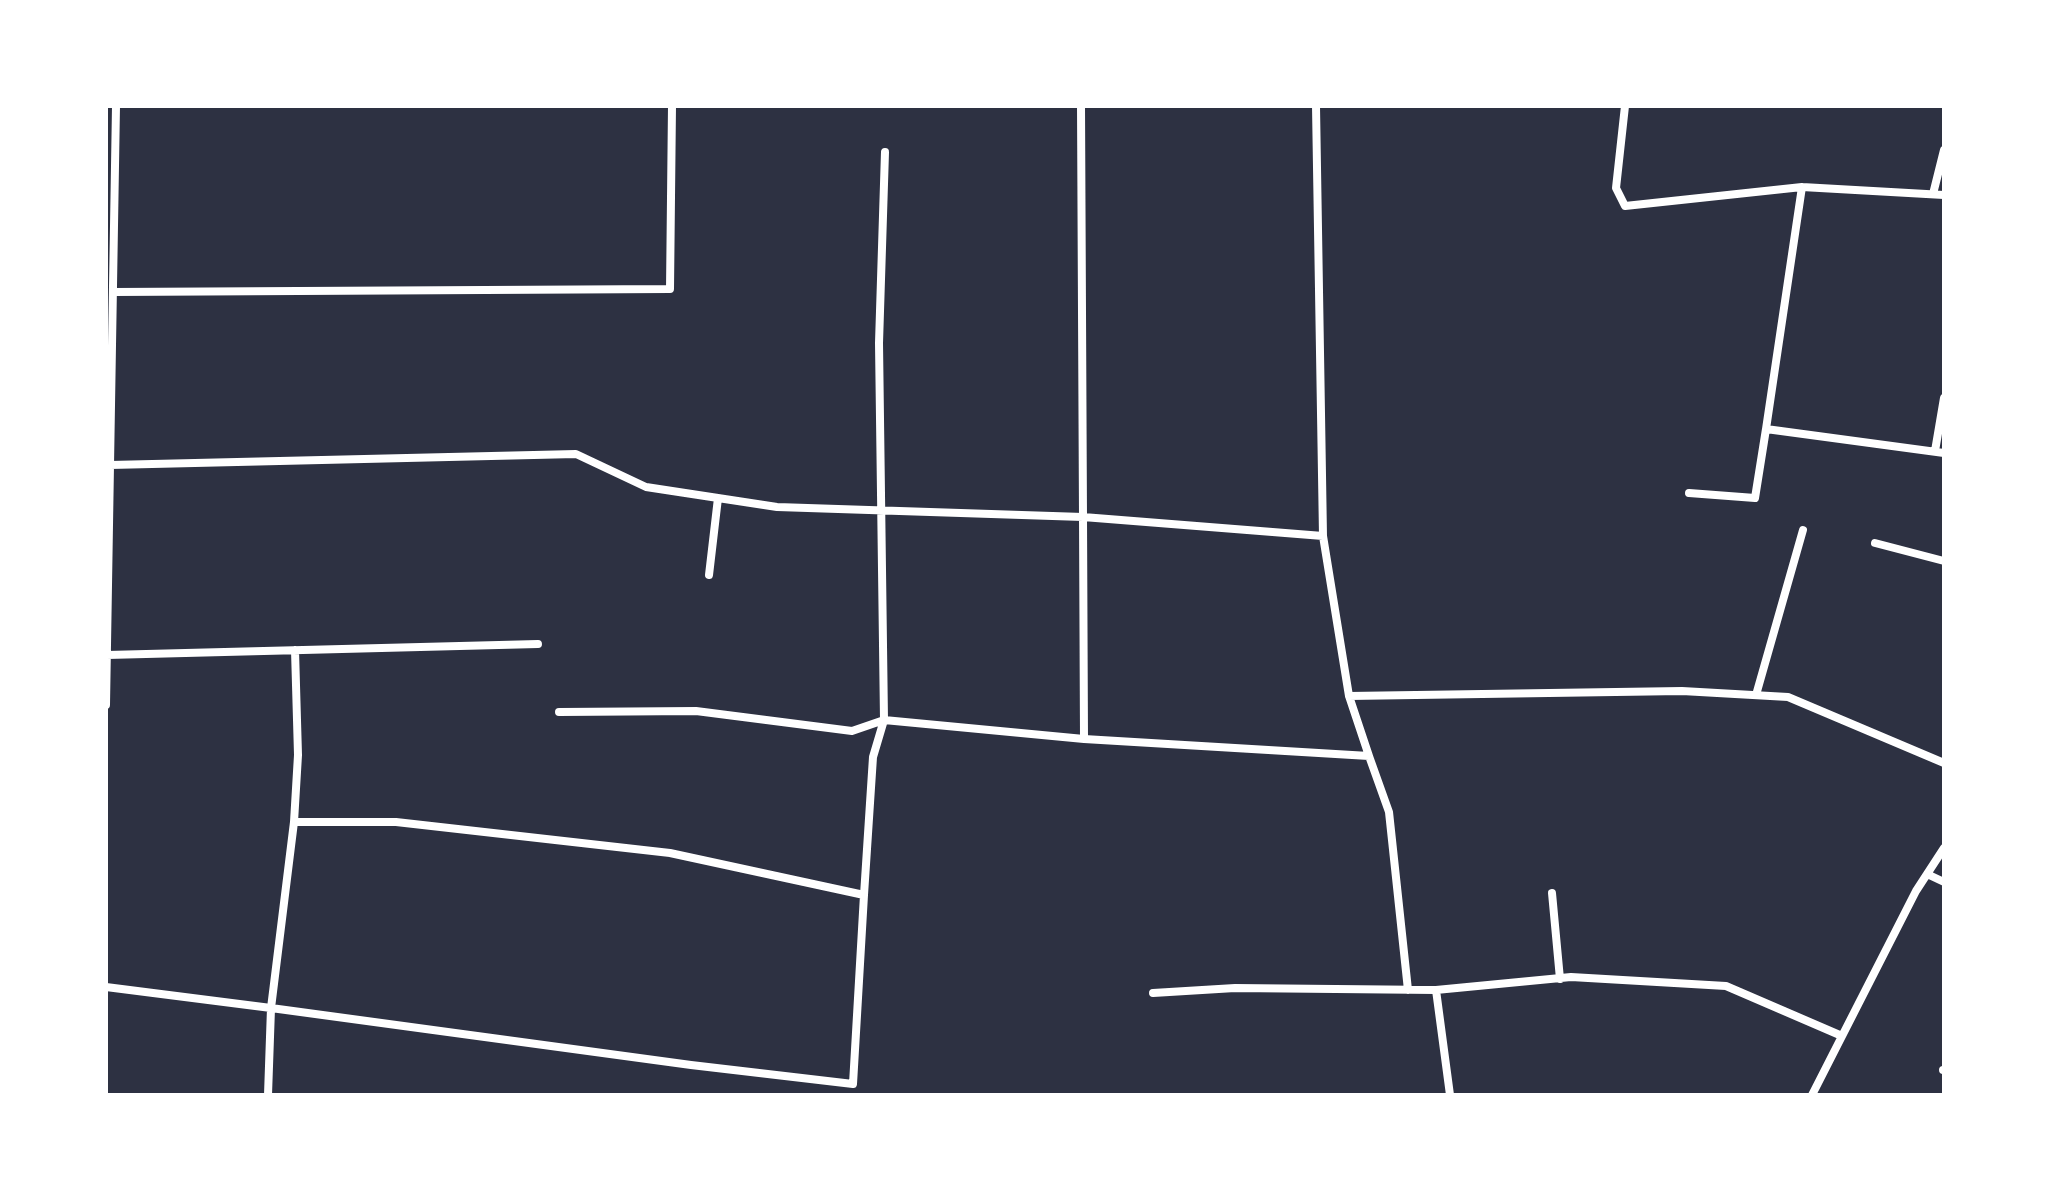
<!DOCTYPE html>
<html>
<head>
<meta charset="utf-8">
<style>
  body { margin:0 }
  #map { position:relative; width:2050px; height:1201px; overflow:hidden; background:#2d3142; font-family:Rubik,sans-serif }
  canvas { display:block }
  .frame { position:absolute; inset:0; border:108px solid #fff; pointer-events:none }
</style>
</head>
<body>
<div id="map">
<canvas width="2050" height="1201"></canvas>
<div class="frame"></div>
</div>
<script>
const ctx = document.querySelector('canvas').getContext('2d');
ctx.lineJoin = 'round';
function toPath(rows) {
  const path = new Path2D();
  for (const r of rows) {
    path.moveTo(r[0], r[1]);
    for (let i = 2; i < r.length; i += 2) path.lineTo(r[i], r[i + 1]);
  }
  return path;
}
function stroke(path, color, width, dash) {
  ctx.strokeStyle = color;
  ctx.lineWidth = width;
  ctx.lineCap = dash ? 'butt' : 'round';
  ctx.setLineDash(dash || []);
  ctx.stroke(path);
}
const minor = toPath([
  [1625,106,1616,188,1625,206,1802,187],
  [885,152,879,343,884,720,1084,739,1369,756,1349,696,1323,536],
  [1933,194,1944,150],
  [1944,195,1802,187,1766,429,1944,453],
  [113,292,670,289,672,106],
  [1935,451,1944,398],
  [110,465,576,454,646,487,777,507,1083,517,1081,106],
  [1689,493,1755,498,1766,429],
  [1875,543,1944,561],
  [709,575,718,498],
  [107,655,538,644],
  [1756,695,1803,530],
  [1349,696,1682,691,1788,697,1944,763],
  [106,705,116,106],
  [559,712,696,711,852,731,884,720,873,757,864,895],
  [1084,739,1083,517,1323,536,1316,106],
  [1369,756,1389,812,1408,990],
  [294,822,298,755,295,650],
  [1927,874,1944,882],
  [1552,893,1560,979],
  [106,987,271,1008,691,1065,853,1084,864,895,670,853,396,822,294,822,271,1008,268,1095],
  [1436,990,1571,977,1726,986,1842,1036],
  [1153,993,1235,988,1436,990,1450,1095],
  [1943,1070,1944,1070],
  [1812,1095,1916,891,1944,848]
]);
stroke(minor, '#fff', 8);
</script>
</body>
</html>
